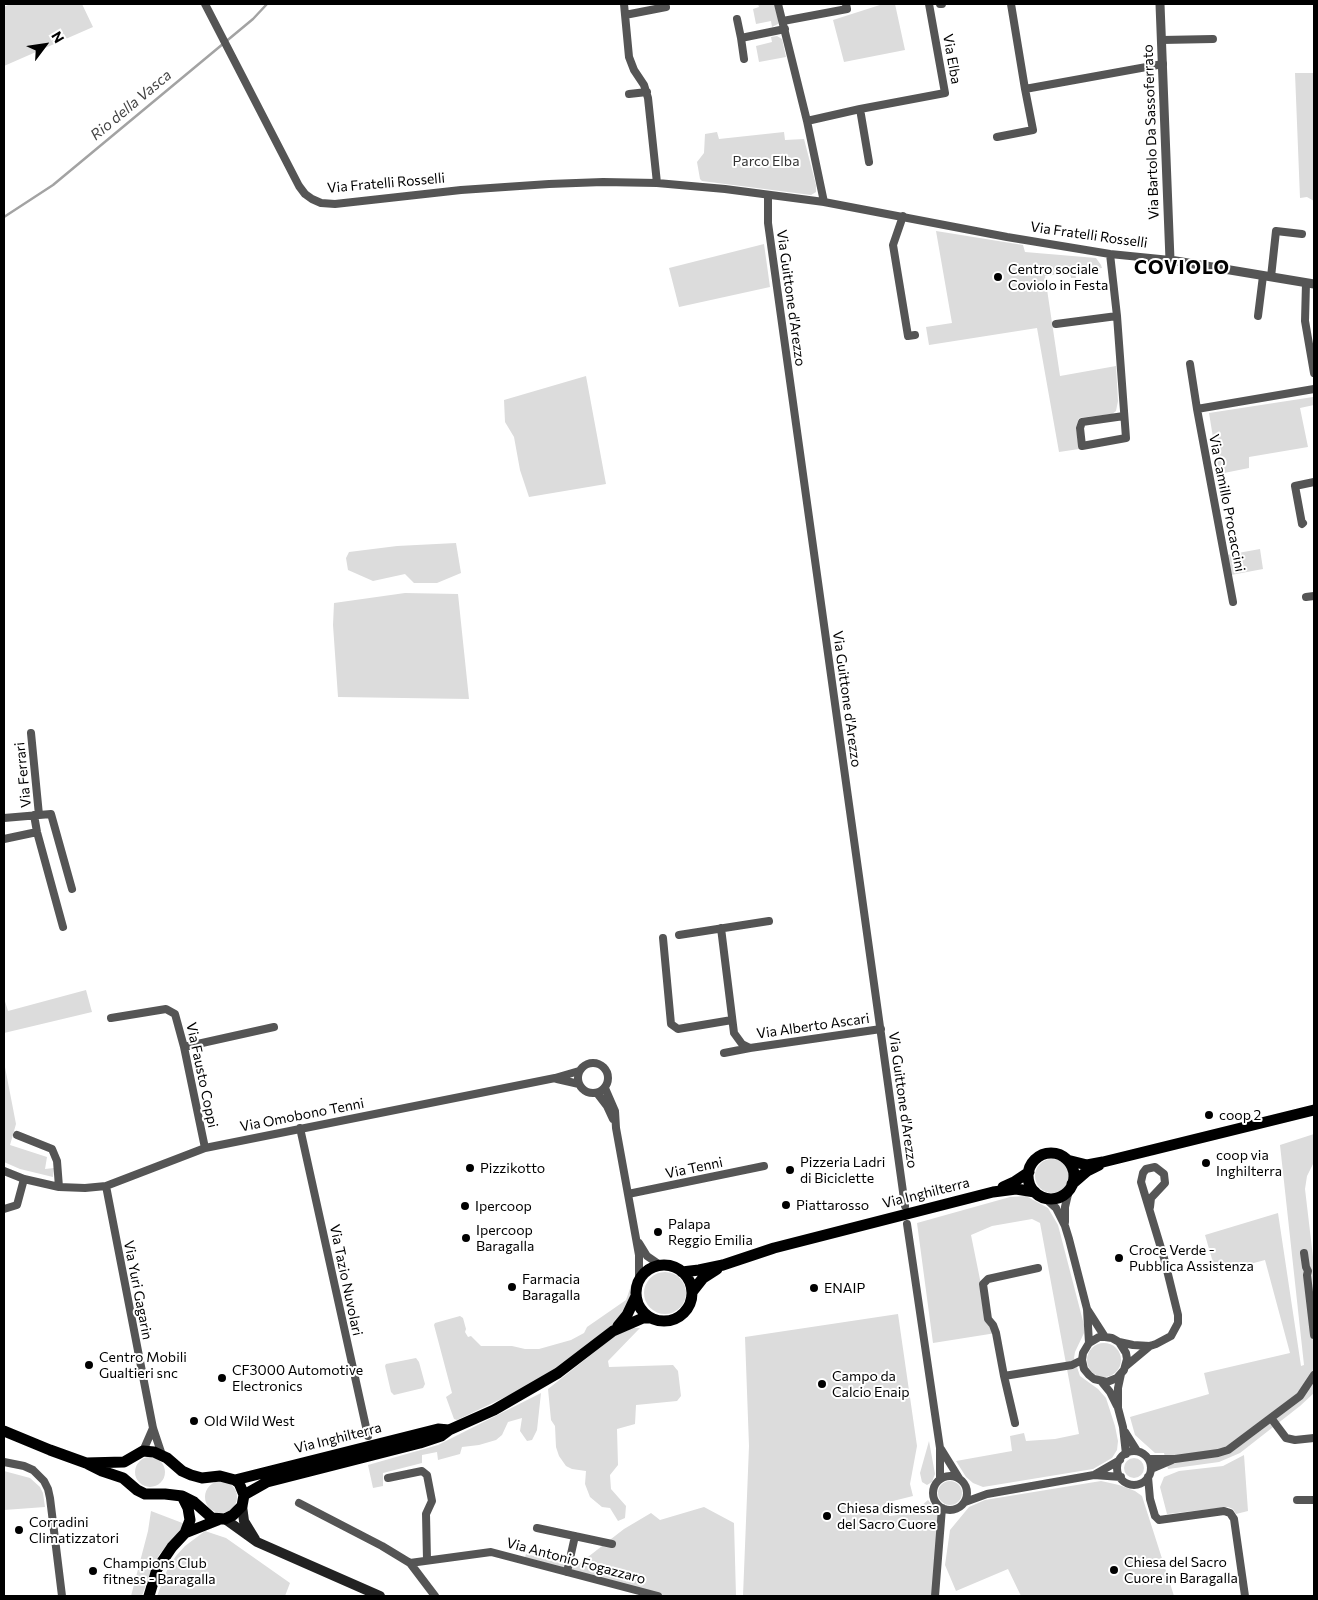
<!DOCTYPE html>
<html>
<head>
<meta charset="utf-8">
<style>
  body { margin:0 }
  #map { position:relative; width:1318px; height:1600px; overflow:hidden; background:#fff; font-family:Commissioner,sans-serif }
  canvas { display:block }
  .frame { position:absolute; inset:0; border:5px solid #000; pointer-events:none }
  .north { position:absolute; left:20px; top:20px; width:50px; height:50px; -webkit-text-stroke:4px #fff; paint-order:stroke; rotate:59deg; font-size:14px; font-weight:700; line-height:20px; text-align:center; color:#000 }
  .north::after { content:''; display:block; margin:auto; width:18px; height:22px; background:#000; clip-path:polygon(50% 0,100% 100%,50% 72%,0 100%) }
</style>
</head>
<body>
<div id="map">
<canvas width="1318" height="1600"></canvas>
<div class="frame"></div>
<div class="north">N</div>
</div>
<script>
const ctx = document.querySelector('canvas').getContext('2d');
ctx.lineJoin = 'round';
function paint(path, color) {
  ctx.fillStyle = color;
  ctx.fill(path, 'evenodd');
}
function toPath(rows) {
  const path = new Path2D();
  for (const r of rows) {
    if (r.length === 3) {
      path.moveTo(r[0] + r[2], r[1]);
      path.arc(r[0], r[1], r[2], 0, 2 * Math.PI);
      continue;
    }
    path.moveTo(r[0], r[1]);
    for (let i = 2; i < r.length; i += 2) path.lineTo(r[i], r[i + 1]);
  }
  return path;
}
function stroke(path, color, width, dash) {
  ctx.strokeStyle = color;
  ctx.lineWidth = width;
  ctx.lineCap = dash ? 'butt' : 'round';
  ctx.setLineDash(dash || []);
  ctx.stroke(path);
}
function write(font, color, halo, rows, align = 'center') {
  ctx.font = font + ' Commissioner,sans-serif';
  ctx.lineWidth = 4;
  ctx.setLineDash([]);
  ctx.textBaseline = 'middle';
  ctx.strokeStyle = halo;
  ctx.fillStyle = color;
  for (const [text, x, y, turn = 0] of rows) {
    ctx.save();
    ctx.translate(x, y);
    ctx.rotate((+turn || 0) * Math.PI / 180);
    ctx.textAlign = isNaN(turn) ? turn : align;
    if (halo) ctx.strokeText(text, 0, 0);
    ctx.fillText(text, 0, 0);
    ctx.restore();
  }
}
const green = toPath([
  [10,4,82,4,93,27,4,66,4,7],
  [758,4,775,4,779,20,778,24,772,27,771,21,756,24,753,9,759,7],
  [883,4,895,4,905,50,844,62,833,20],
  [777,36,782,39,786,57,759,62,756,46,772,42,771,37],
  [1295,73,1314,73,1314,201,1307,197,1300,198],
  [717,132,719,139,784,132,785,140,804,139,816,185,816,192,811,195,702,181,700,179,697,162,704,153,705,134],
  [936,231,1023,245,1025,252,1096,258,1101,265,1102,268,1075,272,1076,278,1071,278,1070,273,1045,276,1060,376,1116,366,1118,401,1116,411,1112,414,1079,418,1076,427,1079,449,1059,452,1037,328,929,345,926,327,952,323],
  [764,244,770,287,679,307,669,268],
  [586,376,606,484,529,497,520,470,514,437,505,422,504,400],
  [1313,397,1314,405,1300,408,1308,447,1249,457,1249,468,1219,474,1209,413],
  [456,543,461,573,437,583,414,583,405,574,373,581,348,570,346,558,349,552,397,546],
  [1260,549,1263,569,1231,575,1227,555],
  [405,593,458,594,469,699,338,697,333,625,334,603],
  [86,990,92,1012,4,1033,4,998,8,1011],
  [4,1062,16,1124,10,1145,47,1157,45,1169,54,1168,53,1177,20,1169,4,1162],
  [1314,1134,1314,1162,1307,1176,1305,1189,1313,1257,1314,1393,1300,1406,1240,1453,1219,1462,1168,1469,1164,1453,1155,1453,1135,1435,1130,1417,1209,1394,1204,1373,1290,1353,1265,1260,1216,1273,1205,1235,1278,1213,1301,1366,1304,1365,1280,1145],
  [1052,1176,17],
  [1026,1196,1048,1208,1058,1225,1084,1325,1084,1333,1075,1352,1074,1358,1080,1376,1098,1389,1106,1398,1115,1426,1118,1441,1117,1450,1112,1458,1093,1469,983,1487,973,1483,966,1477,956,1461,1012,1451,1010,1436,1024,1433,1026,1441,1055,1439,1079,1434,1040,1223,1032,1219,992,1226,971,1235,988,1319,996,1333,933,1343,917,1223,1010,1197],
  [665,1293,21],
  [633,1280,630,1302,618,1322,558,1367,518,1391,457,1420,454,1419,446,1397,452,1393,434,1325,435,1323,460,1316,463,1318,466,1329,465,1332,468,1337,471,1336,481,1346,512,1346,525,1349,539,1349,571,1340,584,1333,587,1327,626,1300],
  [898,1314,917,1446,910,1484,913,1496,885,1503,889,1516,913,1513,928,1500,938,1513,933,1596,743,1596,749,1446,745,1337],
  [633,1328,640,1328,608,1361,609,1367,673,1365,678,1371,681,1396,677,1401,636,1405,635,1424,617,1429,618,1465,610,1475,611,1489,626,1506,625,1518,618,1521,610,1508,602,1507,590,1497,585,1484,586,1471,572,1469,566,1466,559,1456,556,1447,555,1426,551,1420,548,1389,616,1335],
  [1104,1360,17],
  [416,1358,419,1362,425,1384,423,1388,394,1395,391,1392,385,1366,386,1364],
  [541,1393,537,1430,532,1440,527,1441,520,1431,522,1418,508,1422,502,1435,496,1440,479,1445,462,1447,460,1454,438,1460,437,1452,422,1455,422,1463,383,1473,383,1486,373,1488,368,1465,438,1445],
  [929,1441,935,1474,932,1482,927,1485,922,1482,920,1473],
  [1244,1455,1248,1511,1236,1514,1233,1509,1228,1507,1167,1514,1160,1487,1164,1477,1179,1471,1223,1466],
  [150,1472,15],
  [1134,1468,10],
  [4,1471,30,1478,40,1487,43,1493,45,1507,4,1510],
  [950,1493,12],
  [1101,1481,1119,1485,1135,1491,1142,1496,1174,1596,1021,1596,1008,1569,956,1591,945,1565,950,1530,969,1507,985,1500],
  [221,1497,16],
  [704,1507,734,1523,736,1596,658,1596,524,1560,526,1554,575,1567,624,1529,651,1513,660,1520],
  [151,1511,185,1524,159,1555,149,1576,142,1596,131,1596,148,1531],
  [205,1531,226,1538,290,1583,285,1596,157,1596,168,1568,176,1556,185,1546]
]);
const stream = toPath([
  [4,217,53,185,253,19,267,4]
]);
const minor = toPath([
  [205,4,299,186,305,194,312,199,321,203,335,204,461,190,549,184,603,182,657,183,725,189,824,202,1007,237,1110,254,1170,260],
  [624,4,629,57,634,70,644,85,648,98,657,183],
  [778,4,807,121,824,202],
  [940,4,942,4],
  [1011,4,1025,89,1163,64],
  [625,15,666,7],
  [737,19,741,38,744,59],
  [783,21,847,9,846,4],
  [741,38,785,29],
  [1162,40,1213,39],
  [629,94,647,92],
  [860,109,869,162],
  [807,121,860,109,945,93,929,4],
  [997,137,1033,130,1025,89],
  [768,195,768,223,905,1206],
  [903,216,893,245,908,336,915,335],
  [1110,254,1117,316,1126,438,1082,446,1080,428,1082,422,1124,416],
  [1271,277,1276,231,1302,234],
  [1306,283,1305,321,1314,373],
  [1258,316,1263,276],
  [1056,324,1117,316],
  [1190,364,1197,409,1233,602],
  [1197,409,1314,389],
  [1303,523,1302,524,1295,486,1314,482],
  [1306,597,1314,596],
  [31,733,39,815],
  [34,815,37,832,63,927],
  [4,818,51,814,72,889],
  [4,839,37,832],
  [721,928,734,1033,742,1044,750,1048,881,1029],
  [679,935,769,921],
  [663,938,671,1024,678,1029,732,1020],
  [111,1018,166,1009,175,1014,184,1047,205,1148],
  [184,1047,274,1027],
  [724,1053,750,1048],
  [593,1078,15],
  [557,1079,579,1084],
  [605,1088,615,1111,616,1128,639,1255,639,1281],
  [597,1093,607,1106,613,1119],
  [300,1128,368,1436],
  [17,1135,52,1149,57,1161,59,1187],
  [4,1171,24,1179,59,1187,85,1188,106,1186,205,1148,555,1078,579,1071],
  [106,1186,153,1428,162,1455],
  [628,1194,764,1166],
  [1045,1198,1056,1208,1065,1226,1069,1239,1087,1309,1089,1343],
  [4,1209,17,1205,24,1179],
  [1065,1222,1065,1207,1069,1190],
  [907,1224,940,1448,940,1479],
  [639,1243,647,1256,660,1265],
  [1304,1253,1306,1267,1308,1271,1307,1275,1314,1335],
  [1087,1309,1105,1337,1112,1338,1119,1342,1126,1353,1127,1359,1124,1370,1117,1378,1107,1382,1094,1379,1089,1375,1084,1369,1082,1360,1083,1353,1089,1343,1099,1337,1105,1337],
  [1119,1342,1133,1345,1150,1346,1156,1344,1171,1336,1178,1323,1178,1315,1164,1258,1141,1182,1143,1173,1146,1169,1155,1167,1164,1174,1165,1183,1151,1198,1150,1207],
  [1126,1366,1150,1346],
  [1121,1374,1118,1388,1118,1408,1123,1427,1126,1454],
  [1004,1376,996,1333,993,1325,988,1319,983,1284,988,1279,1038,1268],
  [1101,1381,1110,1392,1117,1406],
  [1271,1418,1286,1438,1295,1440,1314,1438],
  [1015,1423,1004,1376,1072,1365,1082,1360],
  [1125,1432,1137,1451],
  [941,1449,959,1478],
  [143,1451,153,1428],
  [1134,1468,17],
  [1149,1459,1175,1459,1218,1453,1228,1450,1300,1396,1314,1375],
  [4,1462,24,1466,33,1470,44,1481,48,1489,50,1498,62,1596],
  [1151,1469,1172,1460],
  [1094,1475,1120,1460],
  [950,1493,17],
  [1148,1477,1150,1499,1155,1516,1159,1520,1224,1511,1230,1513,1234,1519,1245,1596],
  [388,1478,422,1471,427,1475,432,1501,426,1514,427,1560],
  [1297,1500,1314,1500],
  [965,1502,987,1494,1094,1475,1121,1477],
  [299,1503,382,1546,410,1563,435,1596],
  [537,1528,612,1544],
  [410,1563,491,1552,658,1596],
  [567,1572,575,1536],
  [935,1596,942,1508]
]);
const tertiary = toPath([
  [1160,4,1170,260,1314,284]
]);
const secondary = toPath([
  [242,1506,244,1521,255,1539],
  [225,1519,257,1542,380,1596]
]);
const primary = toPath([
  [1051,1176,23],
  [1067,1160,1087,1165,1103,1162,1314,1110],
  [1072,1184,1087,1171,1099,1165],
  [1003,1187,1014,1182,1029,1172],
  [664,1293,28],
  [682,1272,699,1270,723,1265,774,1248,993,1192,1016,1189,1035,1192],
  [692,1292,703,1278,717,1269],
  [618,1326,627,1315,636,1296],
  [4,1431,50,1450,86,1463,102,1471,123,1478,137,1490,145,1494,165,1494,182,1496,194,1502,212,1518,225,1519,233,1515,242,1506,244,1495,239,1483,235,1480,220,1476,202,1478,191,1475,182,1471,167,1458,154,1452,143,1451,124,1462,86,1463],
  [235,1480,438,1429,449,1430],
  [244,1495,267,1482,420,1443,441,1436,449,1430,494,1410,558,1373,613,1331,643,1318,651,1318],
  [182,1496,188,1508,190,1520,185,1533],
  [149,1596,157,1569,172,1547,185,1533,218,1520]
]);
const markers = [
  [998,277,5,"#000"],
  [1209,1115,5,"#000"],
  [1206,1163,5,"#000"],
  [470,1168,5,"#000"],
  [790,1170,5,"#000"],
  [786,1205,5,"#000"],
  [465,1206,5,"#000"],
  [658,1232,5,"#000"],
  [466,1238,5,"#000"],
  [1119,1258,5,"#000"],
  [512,1287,5,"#000"],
  [814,1288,5,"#000"],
  [89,1365,5,"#000"],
  [222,1378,5,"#000"],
  [822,1384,5,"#000"],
  [194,1421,5,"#000"],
  [827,1516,5,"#000"],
  [19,1530,5,"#000"],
  [1114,1570,5,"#000"],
  [93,1571,5,"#000"]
];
const streetNames = [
  ["Via Elba",952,59,80],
  ["Via Bartolo Da Sassoferrato",1151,132,-92],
  ["Via Fratelli Rosselli",386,183,-5],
  ["Via Fratelli Rosselli",1089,235,8],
  ["Via Guittone d'Arezzo",791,298,82],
  ["Via Camillo Procaccini",1227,503,79],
  ["Via Guittone d'Arezzo",847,699,82],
  ["Via Ferrari",23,775,-96],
  ["Via Alberto Ascari",813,1026,-8],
  ["Via Fausto Coppi",202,1075,78],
  ["Via Guittone d'Arezzo",903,1100,82],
  ["Via Omobono Tenni",302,1115,-11],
  ["Via Tenni",694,1168,-12],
  ["Via Inghilterra",926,1193,-14],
  ["Via Tazio Nuvolari",346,1280,78],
  ["Via Yuri Gagarin",138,1290,79],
  ["Via Inghilterra",338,1438,-14],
  ["Via Antonio Fogazzaro",576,1561,15]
];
const parkNames = [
  ["Parco Elba",766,161]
];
const poiNames = [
  ["Centro sociale",1008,269],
  ["Coviolo in Festa",1008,285],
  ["coop 2",1219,1115],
  ["coop via",1216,1155],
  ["Inghilterra",1216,1171],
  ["Pizzeria Ladri",800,1162],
  ["di Biciclette",800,1178],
  ["Pizzikotto",480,1168],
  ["Piattarosso",796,1205],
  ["Ipercoop",475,1206],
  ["Palapa",668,1224],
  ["Reggio Emilia",668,1240],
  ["Ipercoop",476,1230],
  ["Baragalla",476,1246],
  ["Croce Verde -",1129,1250],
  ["Pubblica Assistenza",1129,1266],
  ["Farmacia",522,1279],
  ["Baragalla",522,1295],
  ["ENAIP",824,1288],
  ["Centro Mobili",99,1357],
  ["Gualtieri snc",99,1373],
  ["CF3000 Automotive",232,1370],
  ["Electronics",232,1386],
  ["Campo da",832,1376],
  ["Calcio Enaip",832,1392],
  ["Old Wild West",204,1421],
  ["Chiesa dismessa",837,1508],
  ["del Sacro Cuore",837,1524],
  ["Corradini",29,1522],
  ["Climatizzatori",29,1538],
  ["Chiesa del Sacro",1124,1562],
  ["Cuore in Baragalla",1124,1578],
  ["Champions Club",103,1563],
  ["fitness - Baragalla",103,1579]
];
const waterNames = [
  ["Rio della Vasca",131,105,-40]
];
const districtNames = [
  ["COVIOLO",1182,268]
];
paint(green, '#dcdcdc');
stroke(stream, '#a3a3a3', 2.5);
stroke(minor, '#555', 8);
stroke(tertiary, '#555', 9);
stroke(secondary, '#222', 10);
stroke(primary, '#000', 11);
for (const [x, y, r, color] of markers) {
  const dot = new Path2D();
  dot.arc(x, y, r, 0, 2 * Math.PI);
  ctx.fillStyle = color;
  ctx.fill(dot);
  stroke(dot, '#fff', 2);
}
write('14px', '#000', '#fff', streetNames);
write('14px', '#333', '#fff', parkNames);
write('14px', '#000', '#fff', poiNames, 'left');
write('italic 15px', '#444', '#fff', waterNames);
ctx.letterSpacing = '1px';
write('bold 19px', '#000', '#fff', districtNames);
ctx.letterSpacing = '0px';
</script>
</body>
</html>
